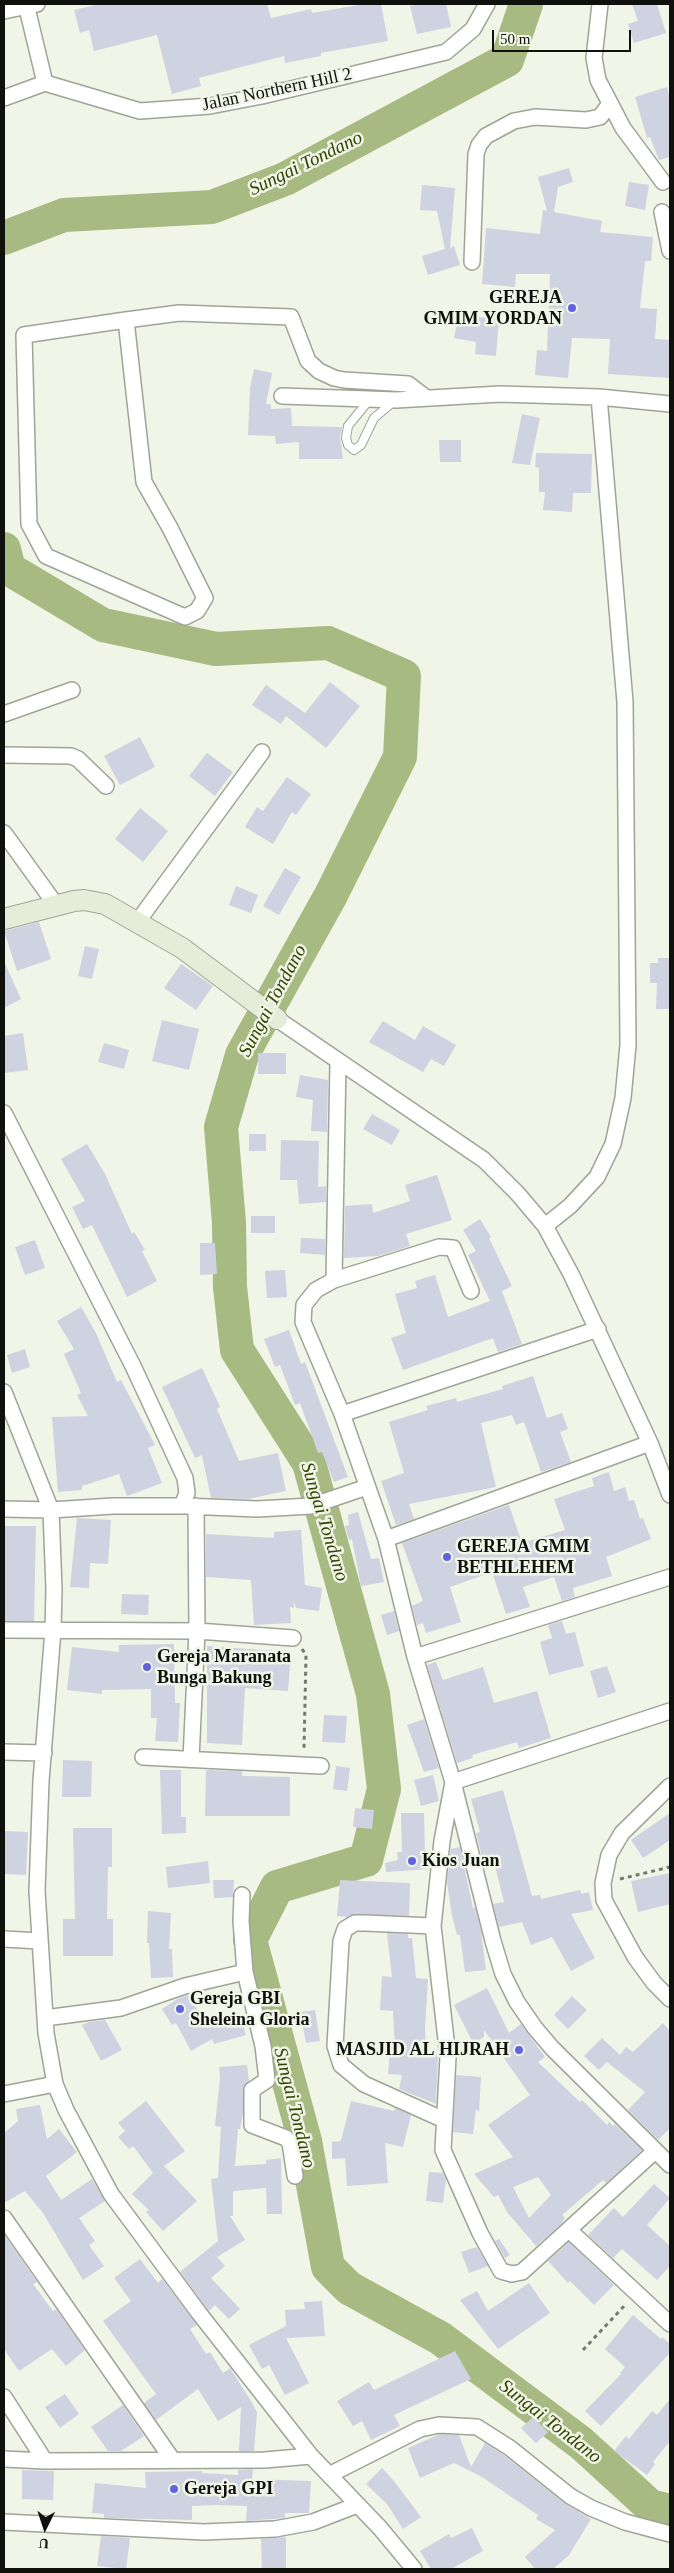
<!DOCTYPE html>
<html>
<head>
<meta charset="utf-8">
<style>
  body { margin:0 }
  #map { position:relative; width:674px; height:2573px; overflow:hidden; background:#f0f5e7; font-family:Georgia,serif }
  canvas { display:block }
  .frame { position:absolute; inset:0; border:5px solid #10110d; pointer-events:none }
  .north { position:absolute; left:20px; top:2503px; width:50px; height:50px; -webkit-text-stroke:4px #f0f5e7; paint-order:stroke; rotate:184deg; font-size:14px; font-weight:700; line-height:20px; text-align:center; color:#10110d }
  .north::after { content:''; display:block; margin:auto; width:18px; height:22px; background:#10110d; clip-path:polygon(50% 0,100% 100%,50% 72%,0 100%) }
  .scale { position:absolute; left:492px; top:30px; width:139px; height:22px; box-sizing:border-box; border:2px solid #10110d; border-top:0; padding-left:6px; font-size:15px; line-height:18px; white-space:nowrap; color:#10110d; -webkit-text-stroke:4px #f0f5e7; paint-order:stroke }
</style>
</head>
<body>
<div id="map">
<canvas width="674" height="2573"></canvas>
<div class="frame"></div>
<div class="north">U</div>
<div class="scale">50 m</div>
</div>
<script>
const ctx = document.querySelector('canvas').getContext('2d');
ctx.lineJoin = 'round';
function toPath(rows) {
  const path = new Path2D();
  for (const r of rows) {
    path.moveTo(r[0], r[1]);
    for (let i = 2; i < r.length; i += 2) path.lineTo(r[i], r[i + 1]);
  }
  return path;
}
function stroke(path, color, width, dash) {
  ctx.strokeStyle = color;
  ctx.lineWidth = width;
  ctx.lineCap = dash ? 'butt' : 'round';
  ctx.setLineDash(dash || []);
  ctx.stroke(path);
}
function paint(path, color) {
  ctx.fillStyle = color;
  ctx.fill(path, 'evenodd');
}
function write(font, color, halo, rows, align = 'center') {
  ctx.font = font + ' Georgia,serif';
  ctx.lineWidth = 5;
  ctx.setLineDash([]);
  ctx.textBaseline = 'middle';
  ctx.strokeStyle = halo;
  ctx.fillStyle = color;
  for (const [text, x, y, turn = 0] of rows) {
    ctx.save();
    ctx.translate(x, y);
    ctx.rotate((+turn || 0) * Math.PI / 180);
    ctx.textAlign = isNaN(turn) ? turn : align;
    if (halo) ctx.strokeText(text, 0, 0);
    ctx.fillText(text, 0, 0);
    ctx.restore();
  }
}
const river = toPath([
  [4,238,64,215,212,207,285,179,507,60,526,4],
  [4,549,9,569,103,625,216,649,328,643,404,676,400,757,331,895,242,1055,221,1127,229,1223,230,1287,237,1350,309,1463,373,1694,384,1789,366,1860,277,1887,250,1940,305,2141,328,2267,349,2288,440,2338,581,2443,650,2506,670,2511]
]);
const building = toPath([
  [100,4,267,4,271,18,311,9,312,13,365,4,381,4,388,41,321,53,321,56,285,63,284,56,199,78,201,86,172,94,157,35,94,51,89,30,80,33,74,10],
  [420,4,446,4,451,27,417,34,410,6],
  [632,4,657,4,666,33,634,43,628,24,638,21],
  [667,87,670,99,670,157,659,160,650,137,647,138,635,97],
  [569,168,573,182,558,187,554,212,602,221,600,232,653,237,651,261,645,261,640,308,657,309,655,339,670,340,670,378,608,374,610,339,572,338,568,378,535,375,537,350,547,351,550,274,516,274,515,287,482,284,486,228,540,234,543,210,547,211,538,177],
  [629,182,649,185,645,210,625,206],
  [422,185,455,188,450,248,454,246,460,265,428,275,422,256,445,249,437,211,420,210],
  [459,315,476,316,478,323,478,317,499,319,496,356,475,354,476,342,454,338],
  [254,369,272,373,266,404,271,404,271,409,291,408,292,426,342,427,340,437,343,459,299,459,299,442,276,444,275,436,248,435,250,388],
  [522,414,540,418,530,465,512,463],
  [439,440,461,440,461,462,440,462],
  [536,453,592,454,591,493,573,493,572,512,543,510,545,492,539,492,539,468,535,467],
  [330,682,360,706,326,748,286,716,281,724,252,705,266,685,305,713],
  [140,737,155,767,120,785,104,756],
  [207,753,233,772,215,796,189,776],
  [287,777,311,794,296,815,292,812,273,844,245,827,257,807,263,811],
  [140,808,168,831,143,862,115,839],
  [285,868,301,877,279,915,263,906],
  [236,886,258,895,251,913,229,905],
  [39,922,51,959,17,971,4,931],
  [85,946,99,949,92,979,78,976],
  [658,958,670,958,670,1009,656,1009,657,983,650,983,650,963,658,963],
  [4,961,21,999,4,1008],
  [181,964,213,986,196,1010,164,988],
  [162,1020,199,1029,189,1070,152,1061],
  [383,1021,415,1040,423,1026,456,1045,444,1066,431,1059,423,1072,369,1042],
  [23,1033,28,1070,4,1073,4,1036],
  [104,1043,129,1050,124,1069,98,1062],
  [258,1053,286,1053,286,1074,258,1074],
  [300,1075,328,1080,327,1132,311,1131,313,1100,296,1097],
  [372,1114,400,1130,392,1145,363,1129],
  [249,1134,266,1134,266,1151,249,1151],
  [281,1140,319,1141,318,1187,326,1186,326,1202,299,1204,297,1180,280,1180],
  [87,1144,105,1174,132,1234,134,1232,145,1250,142,1251,157,1281,127,1297,92,1225,83,1229,72,1207,85,1201,61,1159],
  [437,1175,452,1220,406,1234,410,1246,378,1256,344,1258,345,1206,372,1204,373,1213,410,1201,405,1185],
  [251,1216,275,1216,275,1233,251,1233],
  [480,1219,491,1237,489,1238,512,1286,502,1291,522,1344,498,1352,493,1338,403,1370,391,1338,406,1333,395,1294,417,1288,415,1281,435,1275,448,1317,490,1301,468,1255,476,1251,463,1230],
  [301,1238,325,1239,325,1255,300,1253],
  [35,1240,45,1268,25,1275,15,1247],
  [200,1243,215,1243,217,1274,200,1275],
  [285,1270,287,1297,267,1298,265,1271],
  [81,1307,96,1333,117,1382,121,1380,155,1445,148,1448,162,1483,127,1496,119,1474,82,1486,82,1490,58,1492,52,1417,88,1416,77,1395,81,1393,64,1354,74,1349,57,1321],
  [289,1330,301,1364,305,1362,348,1477,334,1482,322,1452,318,1453,300,1403,295,1405,280,1365,275,1367,264,1339],
  [25,1349,30,1367,12,1373,7,1355],
  [202,1368,220,1407,217,1409,239,1461,278,1453,286,1491,248,1499,211,1498,202,1455,195,1458,162,1387],
  [533,1376,547,1418,562,1413,568,1429,560,1432,571,1462,541,1472,524,1422,516,1425,512,1415,481,1423,496,1487,409,1504,414,1519,396,1525,381,1481,404,1473,389,1422,428,1410,426,1406,456,1398,457,1402,503,1389,502,1386],
  [609,1472,614,1491,625,1487,629,1501,634,1500,640,1519,643,1518,651,1539,606,1557,612,1576,573,1588,575,1597,562,1601,554,1577,523,1587,530,1607,506,1614,492,1572,450,1587,461,1622,426,1633,423,1623,417,1625,412,1606,423,1601,402,1543,509,1505,522,1543,565,1530,554,1499,594,1486,592,1478],
  [358,1512,371,1559,379,1558,384,1582,361,1586,352,1539,349,1540,345,1526,349,1525,348,1515],
  [77,1518,111,1520,108,1564,90,1563,89,1588,70,1587],
  [4,1526,36,1526,34,1621,4,1621],
  [301,1530,305,1585,322,1588,319,1611,296,1608,294,1602,294,1608,290,1607,291,1623,254,1625,251,1580,206,1577,206,1534,274,1538,274,1532],
  [122,1594,149,1595,148,1615,121,1614],
  [394,1611,399,1631,387,1635,381,1615],
  [562,1621,566,1634,575,1632,584,1666,549,1675,540,1642,552,1638,548,1625],
  [174,1644,175,1703,180,1703,178,1742,155,1741,157,1718,151,1718,151,1689,102,1690,102,1694,67,1690,72,1647,119,1652,119,1645],
  [207,1646,291,1652,288,1691,245,1688,242,1745,207,1743],
  [436,1662,443,1680,483,1667,494,1703,537,1691,551,1738,519,1748,517,1742,472,1755,473,1758,457,1763,427,1665],
  [607,1666,616,1692,598,1698,590,1671],
  [324,1715,347,1716,345,1743,322,1742],
  [424,1719,439,1768,424,1772,407,1725],
  [63,1760,92,1761,91,1797,62,1797],
  [336,1766,350,1768,347,1791,333,1789],
  [160,1770,181,1770,181,1817,186,1817,186,1833,162,1834],
  [206,1770,242,1771,242,1776,290,1777,290,1816,205,1816],
  [433,1775,439,1801,421,1806,414,1780],
  [503,1790,532,1896,540,1895,541,1899,580,1890,582,1894,589,1892,593,1910,571,1914,595,1958,571,1971,552,1937,531,1945,522,1922,499,1927,493,1904,504,1902,495,1866,485,1869,476,1833,480,1832,471,1799],
  [355,1808,374,1810,372,1829,353,1827],
  [401,1813,424,1813,425,1854,431,1853,430,1869,386,1872,385,1863,398,1860,397,1852,402,1852],
  [670,1813,670,1840,643,1858,631,1840],
  [73,1828,112,1828,112,1867,108,1867,107,1919,113,1919,113,1956,63,1956,63,1919,75,1919],
  [4,1831,28,1832,26,1875,4,1874],
  [460,1847,473,1908,475,1907,481,1931,486,1970,465,1972,460,1935,457,1935,452,1916,447,1882,451,1849],
  [208,1861,210,1883,168,1888,166,1867],
  [670,1873,670,1904,638,1912,631,1881],
  [213,1880,234,1880,233,1897,214,1898],
  [340,1880,410,1883,409,1916,355,1914,347,1917,337,1916],
  [148,1911,171,1913,169,1949,172,1949,173,1977,151,1978,149,1943,147,1943],
  [387,1933,408,1934,408,1938,412,1938,416,1978,428,1979,425,2028,426,2053,438,2054,436,2104,399,2089,402,2075,388,2074,390,2050,395,2050,393,2011,380,2010,382,1976,392,1977],
  [487,1988,509,2033,521,2024,545,2057,538,2062,580,2102,582,2100,607,2125,609,2122,613,2126,615,2124,642,2150,606,2183,603,2180,562,2215,565,2218,560,2225,536,2246,507,2212,498,2195,494,2197,474,2174,513,2157,488,2125,530,2095,484,2030,484,2037,473,2043,454,2005],
  [538,2177,551,2195,529,2218,513,2187],
  [188,1995,206,2022,240,2013,246,2035,214,2044,212,2039,191,2051,176,2023,172,2025,162,2009,177,1999],
  [572,1996,587,2010,568,2029,554,2015],
  [315,2010,320,2041,306,2043,300,2012],
  [105,2020,122,2050,101,2061,82,2025,89,2022],
  [663,2023,670,2031,670,2128,658,2140,628,2110,645,2092,607,2062,599,2070,584,2056,602,2038,620,2055,626,2047,633,2052],
  [247,2065,249,2081,243,2090,243,2113,240,2129,238,2129,235,2166,266,2164,266,2160,281,2158,282,2214,267,2214,266,2188,234,2191,233,2193,233,2216,230,2216,245,2240,217,2257,225,2266,211,2278,240,2309,229,2319,215,2305,209,2311,180,2272,218,2241,211,2179,218,2178,221,2127,215,2126,220,2078,219,2067],
  [456,2075,481,2077,479,2112,476,2109,473,2134,453,2132],
  [146,2101,185,2151,164,2166,197,2201,163,2231,146,2212,149,2210,132,2194,153,2173,133,2146,129,2149,118,2137,125,2131,118,2123],
  [351,2101,394,2111,395,2108,411,2115,403,2147,385,2143,388,2183,347,2186,345,2158,332,2159,332,2142,341,2141],
  [40,2105,47,2139,59,2129,77,2152,46,2176,61,2200,92,2179,105,2201,79,2218,95,2241,89,2245,104,2266,83,2280,43,2213,25,2191,4,2203,4,2133,18,2121,16,2109],
  [429,2172,443,2173,446,2179,443,2203,426,2201],
  [654,2184,670,2198,647,2225,670,2246,670,2266,657,2280,622,2249,613,2258,588,2235,614,2208,623,2217],
  [4,2234,37,2282,33,2284,53,2311,56,2309,85,2350,66,2366,52,2349,19,2371,4,2349],
  [499,2239,510,2255,505,2258,495,2241],
  [569,2242,614,2285,594,2305,570,2281,568,2283,548,2261],
  [477,2247,488,2266,469,2273,461,2252],
  [140,2259,158,2283,162,2279,197,2325,190,2329,206,2354,210,2352,223,2373,230,2368,251,2401,257,2412,254,2451,239,2451,241,2407,218,2421,198,2389,156,2420,144,2403,156,2394,103,2321,131,2301,114,2278],
  [529,2283,550,2313,498,2349,460,2300,477,2291,488,2311],
  [322,2301,325,2336,286,2338,309,2383,285,2395,269,2365,262,2369,249,2345,286,2326,285,2310,305,2309,304,2302],
  [633,2315,661,2339,662,2337,670,2344,670,2353,601,2426,585,2411,621,2374,620,2373,625,2367,605,2349],
  [455,2351,471,2379,394,2415,400,2426,371,2440,362,2421,353,2426,337,2401,369,2382,374,2390],
  [65,2394,79,2414,60,2428,45,2407],
  [670,2399,670,2441,653,2462,655,2464,647,2475,614,2451,626,2436,629,2439,652,2411,657,2415],
  [123,2405,144,2436,121,2451,108,2451,91,2427],
  [533,2417,548,2432,536,2443,521,2428],
  [440,2434,459,2435,471,2467,485,2443,505,2456,564,2503,591,2519,569,2555,553,2569,535,2569,525,2557,555,2530,536,2519,538,2515,482,2477,454,2463,420,2478,408,2448],
  [382,2468,394,2481,421,2517,403,2529,387,2504,366,2484],
  [253,2469,252,2479,311,2481,309,2513,285,2513,285,2518,246,2521,247,2506,216,2505,192,2506,192,2520,104,2518,104,2514,92,2513,95,2483,146,2488,145,2472,202,2471,202,2473,238,2475,238,2470],
  [22,2470,54,2471,53,2500,22,2499],
  [472,2528,483,2551,451,2569,431,2569,420,2551,449,2534,451,2538],
  [101,2536,130,2538,126,2569,97,2566],
  [286,2537,286,2569,262,2569,261,2539]
]);
const path = toPath([
  [302,1649,306,1655,304,1749],
  [620,1879,670,1867],
  [583,2350,626,2304]
]);
const lane = toPath([
  [370,399,348,426,346,438,348,445,354,450,361,445,374,418,393,402]
]);
const street = toPath([
  [26,4,45,83],
  [600,4,594,58,598,80,623,128,663,182],
  [4,11,37,4],
  [45,83,140,111,210,106,262,96,446,52,473,29,487,4],
  [4,98,45,83],
  [662,212,670,251],
  [472,262,476,154,479,145,486,136,514,121,535,117,586,120,600,117,609,105],
  [126,320,24,335,29,524,46,556,185,617,197,611,205,598,170,528,144,482,126,320,179,313,291,317,308,361,319,371,334,378,344,380,408,384,425,397],
  [282,396,396,400,500,394,599,397,670,404],
  [4,714,72,690],
  [4,755,71,756,78,759,106,786],
  [4,833,56,905],
  [138,921,262,752],
  [277,1019,484,1160,518,1194,545,1226,571,1274,650,1443,670,1495],
  [4,1113,133,1366,185,1478,187,1493,182,1506,113,1506,51,1510,54,1589,53,1630,41,1781,37,1891,46,2033,55,2084,66,2110,111,2194,199,2313,311,2456,380,2528,414,2569],
  [545,1226,570,1206,597,1177,613,1144,623,1098,628,1045,625,702,599,397],
  [334,1280,338,1062],
  [4,1392,51,1510,4,1509],
  [342,1414,598,1329],
  [186,1506,257,1509,311,1506,367,1487],
  [386,1539,342,1414,303,1322,304,1305,316,1290,334,1280,439,1247,453,1248,471,1291],
  [4,1630,197,1631,293,1638],
  [415,1657,386,1539,650,1443],
  [670,1711,453,1782,493,1941,503,1974,517,2002,535,2028,552,2048,670,2165],
  [4,1752,44,1753],
  [143,1757,321,1766],
  [191,1759,197,1631,196,1506],
  [670,1786,622,1833,609,1855,603,1883,604,1900,635,1957,654,1983,670,1999],
  [242,1895,241,1921,245,1972,263,2046,267,2080,252,2090,252,2125,286,2138,290,2143,295,2176],
  [433,1926,365,1923,355,1923,345,1929,341,1941,335,2046,341,2065,364,2084,444,2120],
  [4,1939,40,1941],
  [45,2018,121,2008,185,1986,245,1972],
  [4,2094,55,2084],
  [655,2151,522,2272,512,2274,501,2271,480,2233,443,2150,448,2057,433,1926,442,1841,453,1782,415,1657,670,1577],
  [4,2218,172,2459],
  [569,2230,670,2324],
  [4,2397,45,2461],
  [4,2459,45,2461,265,2460,311,2456],
  [329,2475,420,2429,439,2425,477,2427,510,2448,570,2496,591,2508,625,2522,670,2534],
  [4,2522,204,2532,275,2529,313,2522,357,2505]
]);
const secondary = toPath([
  [4,919,74,901,84,900,105,904,182,948,277,1019]
]);
const markers = [
  [572,308,5,"#6163dc"],
  [447,1557,5,"#6163dc"],
  [147,1667,5,"#6163dc"],
  [412,1861,5,"#6163dc"],
  [180,2009,5,"#6163dc"],
  [519,2050,5,"#6163dc"],
  [174,2489,5,"#6163dc"]
];
const streetNames = [
  ["Jalan Northern Hill 2",277,90,-12]
];
const poiNames = [
  ["GEREJA",562,298,"right"],
  ["GMIM YORDAN",562,319,"right"],
  ["GEREJA GMIM",457,1547],
  ["BETHLEHEM",457,1568],
  ["Gereja Maranata",157,1657],
  ["Bunga Bakung",157,1678],
  ["Kios Juan",422,1861],
  ["Gereja GBI",190,1999],
  ["Sheleina Gloria",190,2020],
  ["MASJID AL HIJRAH",509,2050,"right"],
  ["Gereja GPI",184,2489]
];
const waterNames = [
  ["Sungai Tondano",306,164,-26],
  ["Sungai Tondano",273,1001,-62],
  ["Sungai Tondano",324,1522,73],
  ["Sungai Tondano",294,2108,76],
  ["Sungai Tondano",550,2422,38]
];
stroke(river, '#a6ba82', 34);
paint(building, '#cfd2e0');
stroke(lane, '#9fa497', 10);
stroke(street, '#9fa497', 18);
stroke(secondary, '#9fa497', 22);
stroke(path, '#777971', 3, [4, 4]);
stroke(lane, '#fff', 8);
stroke(street, '#fff', 15);
stroke(secondary, '#e5ecd7', 20);
for (const [x, y, r, color] of markers) {
  const dot = new Path2D();
  dot.arc(x, y, r, 0, 2 * Math.PI);
  ctx.fillStyle = color;
  ctx.fill(dot);
  stroke(dot, '#f0f5e7', 2);
}
write('18px', '#10110d', '#f0f5e7', streetNames);
write('bold 18px', '#10110d', '#f0f5e7', poiNames, 'left');
write('italic 19px', '#324301', '#f0f5e7', waterNames);
</script>
</body>
</html>
